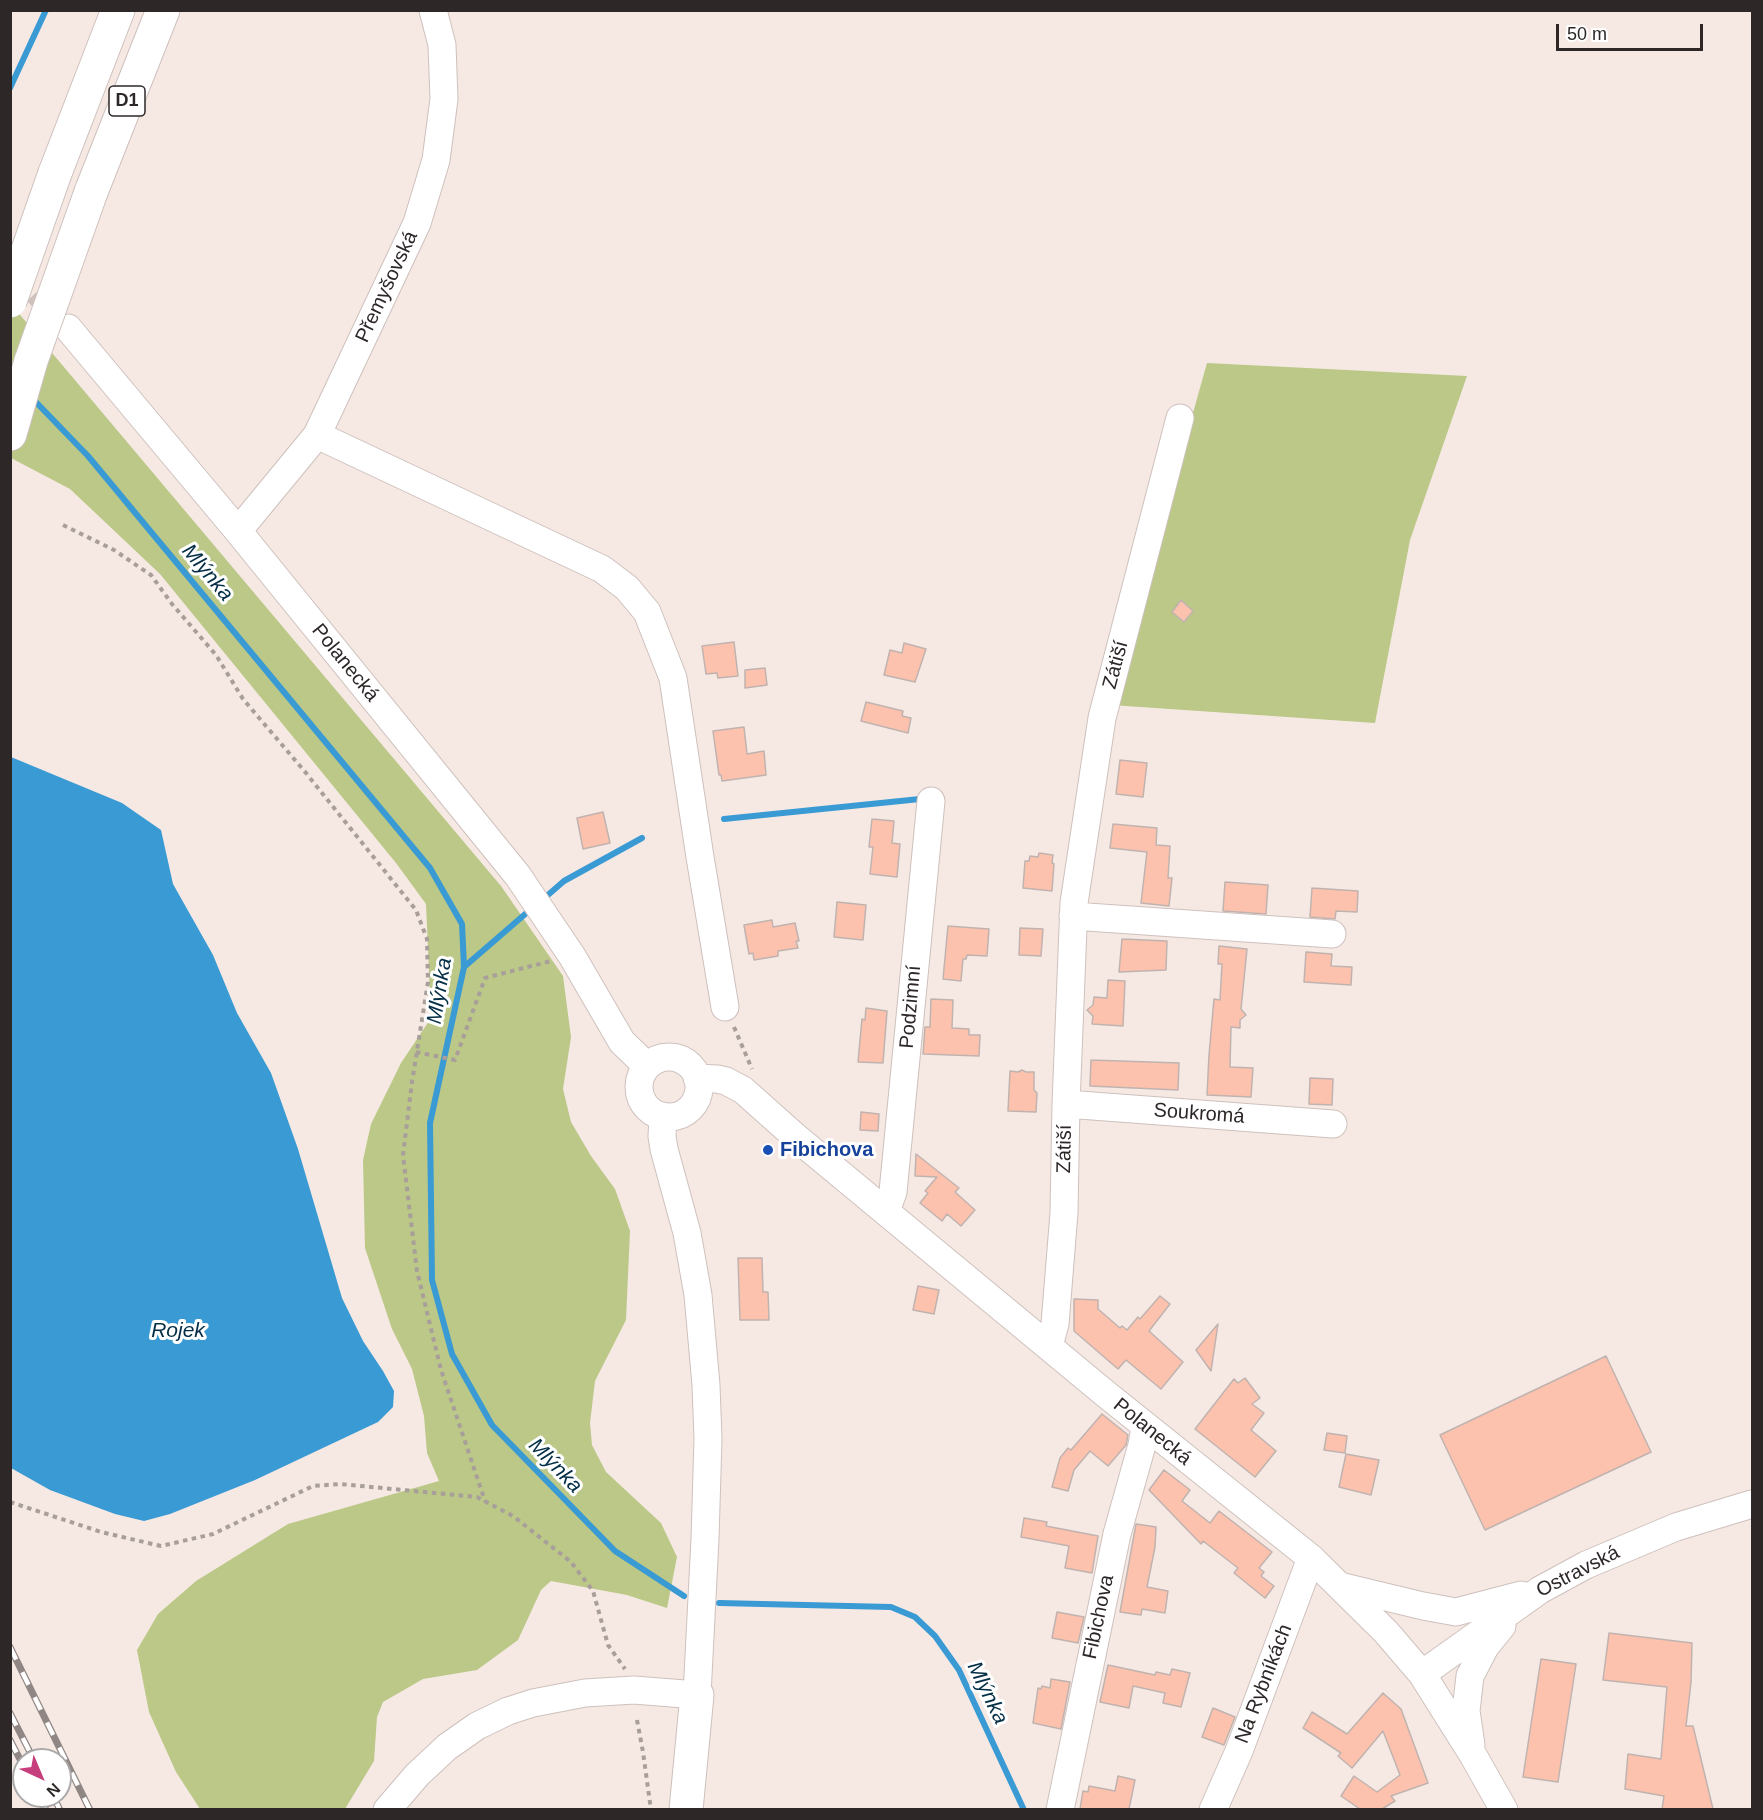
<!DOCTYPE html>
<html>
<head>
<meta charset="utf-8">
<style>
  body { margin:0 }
  #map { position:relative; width:1763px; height:1820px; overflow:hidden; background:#f6e9e4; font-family:Helvetica,sans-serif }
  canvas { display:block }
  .frame { position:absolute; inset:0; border:12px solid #2d2827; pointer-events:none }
  .north { position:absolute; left:12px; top:1748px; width:60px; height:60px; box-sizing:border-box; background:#fff; border:2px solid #aba9a9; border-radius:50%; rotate:136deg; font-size:16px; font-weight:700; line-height:24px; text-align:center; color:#2d2827 }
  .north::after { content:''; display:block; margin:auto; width:21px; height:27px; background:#c63e7b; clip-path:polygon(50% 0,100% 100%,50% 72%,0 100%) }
  .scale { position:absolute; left:1556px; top:24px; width:147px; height:27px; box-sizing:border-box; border:3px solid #2d2827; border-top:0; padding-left:8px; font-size:18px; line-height:21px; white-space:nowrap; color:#2d2827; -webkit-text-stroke:4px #fff; paint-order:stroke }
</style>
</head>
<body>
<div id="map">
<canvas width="1763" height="1820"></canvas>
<div class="frame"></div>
<div class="north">N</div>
<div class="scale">50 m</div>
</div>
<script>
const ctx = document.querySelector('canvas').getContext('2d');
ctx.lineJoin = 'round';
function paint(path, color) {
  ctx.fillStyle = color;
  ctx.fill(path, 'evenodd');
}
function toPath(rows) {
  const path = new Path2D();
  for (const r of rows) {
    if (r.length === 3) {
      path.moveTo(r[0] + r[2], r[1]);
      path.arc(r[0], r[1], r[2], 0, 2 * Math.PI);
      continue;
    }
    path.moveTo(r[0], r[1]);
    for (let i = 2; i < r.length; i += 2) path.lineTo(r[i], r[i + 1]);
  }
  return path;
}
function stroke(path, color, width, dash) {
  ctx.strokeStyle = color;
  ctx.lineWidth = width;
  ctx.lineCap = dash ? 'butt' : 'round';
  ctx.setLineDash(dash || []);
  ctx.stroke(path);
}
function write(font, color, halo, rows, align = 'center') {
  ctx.font = font + ' Helvetica,sans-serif';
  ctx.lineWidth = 6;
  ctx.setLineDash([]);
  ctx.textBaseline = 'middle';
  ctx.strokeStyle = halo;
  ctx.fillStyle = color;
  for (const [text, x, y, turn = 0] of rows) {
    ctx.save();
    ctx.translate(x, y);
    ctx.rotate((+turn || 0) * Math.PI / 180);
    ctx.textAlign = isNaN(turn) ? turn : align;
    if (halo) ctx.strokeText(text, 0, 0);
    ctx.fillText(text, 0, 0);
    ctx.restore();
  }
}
const green = toPath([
  [10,303,501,886,563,976,571,1037,563,1089,571,1122,591,1156,615,1189,630,1231,626,1320,595,1381,590,1423,592,1445,606,1472,661,1523,677,1557,667,1608,627,1595,551,1581,541,1590,518,1640,477,1670,423,1679,383,1702,377,1717,374,1761,345,1809,200,1809,176,1772,149,1712,137,1650,158,1614,196,1581,288,1524,439,1481,427,1453,424,1416,412,1369,392,1329,365,1248,363,1160,371,1124,401,1063,431,1018,426,904,396,863,160,574,70,489,11,458],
  [1207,363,1467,376,1410,540,1375,723,1111,705]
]);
const water = toPath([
  [11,757,122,803,161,830,173,884,213,955,237,1013,271,1073,298,1149,342,1298,363,1341,383,1371,394,1391,393,1407,378,1422,255,1480,170,1514,144,1521,115,1514,50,1490,11,1468]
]);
const stream = toPath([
  [10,88,46,10],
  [32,398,88,456,430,868,462,924,464,967,430,1123,432,1280,452,1354,492,1425,615,1551,684,1596],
  [724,819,920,799],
  [541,901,564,881,642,838],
  [464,967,531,909],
  [719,1603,891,1607,915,1617,935,1636,959,1670,1024,1810]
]);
const building = toPath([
  [1181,600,1193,611,1184,622,1172,612,1181,600],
  [734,642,738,676,718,678,717,673,706,674,702,646,734,642],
  [904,643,926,649,915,682,884,675,890,650,902,653,904,643],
  [765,668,767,685,745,688,745,670,765,668],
  [866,702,903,711,902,716,911,718,908,733,861,721,866,702],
  [744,727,747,754,764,751,766,775,722,781,721,775,719,775,713,731,744,727],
  [1120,760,1147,763,1143,797,1116,794,1120,760],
  [603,812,610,843,583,849,577,818,603,812],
  [872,819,894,821,892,843,900,844,897,877,870,874,873,847,869,847,872,819],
  [1113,824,1157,828,1156,845,1170,846,1168,878,1172,878,1169,906,1141,903,1147,852,1110,848,1113,824],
  [1039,853,1053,855,1052,863,1054,864,1052,891,1023,888,1025,861,1029,861,1030,856,1038,857,1039,853],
  [1225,882,1268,885,1266,914,1223,911,1225,882],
  [1312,888,1358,891,1357,912,1336,911,1335,919,1310,917,1312,888],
  [837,902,866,905,863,940,834,937,837,902],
  [772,920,773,927,795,923,799,941,796,941,798,948,778,951,778,956,754,960,753,953,749,954,744,925,772,920],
  [948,926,989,929,987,956,967,955,966,959,963,959,961,981,943,979,948,926],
  [1020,928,1043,929,1041,956,1019,955,1020,928],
  [1122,939,1167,941,1166,970,1119,972,1122,939],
  [1219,946,1247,949,1241,1009,1246,1015,1240,1020,1240,1028,1231,1027,1230,1067,1253,1068,1251,1097,1207,1095,1209,1055,1214,999,1220,1000,1222,964,1218,964,1219,946],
  [1306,952,1332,954,1331,966,1352,967,1351,985,1304,982,1306,952],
  [1108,980,1125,981,1123,1026,1092,1024,1093,1016,1087,1010,1093,1005,1094,997,1107,998,1108,980],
  [931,999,953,1000,952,1028,969,1029,969,1035,980,1035,979,1056,923,1054,925,1027,930,1027,931,999],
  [866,1008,887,1011,883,1063,858,1062,862,1019,865,1020,866,1008],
  [1091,1060,1179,1063,1178,1090,1090,1086,1091,1060],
  [1022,1070,1026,1072,1034,1072,1034,1090,1037,1093,1036,1112,1008,1111,1010,1071,1018,1072,1022,1070],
  [1310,1078,1333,1079,1332,1105,1309,1104,1310,1078],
  [861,1112,879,1114,878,1131,860,1130,861,1112],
  [916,1154,959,1188,955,1192,975,1210,961,1226,947,1214,942,1221,920,1203,928,1193,925,1191,937,1177,915,1176,916,1154],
  [738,1258,762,1258,763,1292,768,1292,769,1320,740,1320,738,1258],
  [918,1286,939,1290,934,1314,913,1310,918,1286],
  [1160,1296,1170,1304,1149,1331,1183,1362,1161,1389,1126,1360,1118,1369,1074,1331,1074,1299,1098,1300,1098,1309,1120,1328,1122,1326,1127,1330,1138,1317,1140,1319,1160,1296],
  [1218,1324,1211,1371,1196,1350,1218,1324],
  [1606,1356,1651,1452,1485,1530,1440,1435,1606,1356],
  [1245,1378,1260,1398,1252,1404,1264,1413,1251,1430,1276,1451,1255,1477,1195,1429,1234,1379,1238,1383,1245,1378],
  [1102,1414,1128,1435,1126,1445,1108,1466,1090,1451,1074,1470,1068,1491,1052,1487,1060,1458,1068,1448,1071,1450,1102,1414],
  [1327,1433,1347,1436,1345,1453,1324,1450,1327,1433],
  [1346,1454,1379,1460,1371,1495,1339,1487,1346,1454],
  [1164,1470,1190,1490,1182,1501,1210,1523,1219,1511,1272,1552,1259,1568,1264,1572,1261,1576,1274,1586,1265,1598,1234,1573,1238,1568,1203,1541,1201,1544,1149,1490,1164,1470],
  [1024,1518,1047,1522,1046,1526,1098,1536,1092,1573,1065,1568,1069,1546,1021,1537,1024,1518],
  [1136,1524,1156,1527,1155,1547,1147,1587,1168,1591,1165,1613,1142,1609,1141,1615,1120,1612,1136,1524],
  [1057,1612,1084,1617,1078,1643,1052,1638,1057,1612],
  [1609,1633,1692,1643,1691,1682,1686,1726,1693,1726,1713,1809,1662,1809,1664,1796,1625,1789,1628,1754,1661,1759,1667,1687,1603,1680,1609,1633],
  [1541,1659,1576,1664,1558,1782,1523,1777,1541,1659],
  [1108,1665,1155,1675,1156,1672,1170,1675,1172,1669,1190,1673,1181,1707,1163,1703,1165,1693,1133,1686,1129,1708,1100,1702,1108,1665],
  [1051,1679,1070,1682,1061,1729,1033,1723,1038,1688,1041,1689,1042,1686,1050,1688,1051,1679],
  [1383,1693,1401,1709,1428,1783,1391,1796,1395,1801,1382,1809,1360,1809,1341,1796,1354,1776,1377,1792,1400,1775,1383,1731,1352,1768,1338,1756,1341,1753,1303,1728,1312,1712,1347,1734,1383,1693],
  [1213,1708,1235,1717,1224,1745,1202,1737,1213,1708],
  [1118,1776,1135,1780,1129,1809,1080,1809,1083,1791,1088,1792,1089,1786,1115,1791,1118,1776]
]);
const minorTunnel = toPath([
  [10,261,62,320]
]);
const path = toPath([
  [63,525,114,550,151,575,172,604,216,655,243,699,306,773,416,910,427,939,428,982,412,1082,403,1155,417,1271,441,1370,485,1501],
  [734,1027,752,1069],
  [416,1052,455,1060,485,978,551,961],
  [10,1502,101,1532,161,1546,213,1534,313,1486,340,1484,477,1497,513,1516,571,1562,593,1591,608,1645,625,1669],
  [637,1720,643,1752,651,1810]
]);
const minor = toPath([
  [68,328,238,531,518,876,572,956,622,1042,647,1066],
  [317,435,602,569,627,588,647,612,673,678,700,857,725,1007],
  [238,531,317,435,417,223,436,160,444,99,442,45,433,10],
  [1073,916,1332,934],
  [669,1087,30],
  [697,1078,717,1079,726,1081,743,1090,798,1139,1107,1395,1311,1558,1386,1632,1422,1674,1473,1755,1504,1810],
  [1066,1104,1333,1124],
  [886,1211,893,1192,931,801],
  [1049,1346,1055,1324,1064,1213,1066,1104,1074,903,1102,718,1180,418],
  [1340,1586,1423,1606,1456,1612,1521,1595],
  [1422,1674,1540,1590,1586,1565,1676,1527,1752,1504],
  [1471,1745,1466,1711,1470,1676,1485,1647,1502,1626],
  [387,1810,417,1775,447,1747,477,1726,508,1711,533,1703,585,1693,634,1690,697,1695,705,1539,708,1439,706,1385,698,1295,687,1233,664,1149,662,1136,663,1116],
  [1060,1810,1117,1534,1142,1445,1145,1427],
  [1213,1810,1239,1751,1311,1558]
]);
const highway = toPath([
  [55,173,118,10],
  [91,192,163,10],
  [10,434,31,361],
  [686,1810,697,1695]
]);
const rail = toPath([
  [10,1647,90,1810],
  [10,1713,34,1760],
  [10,1740,24,1767],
  [39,1796,46,1810],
  [53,1796,60,1810]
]);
const highwayBridge = toPath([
  [10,301,55,173],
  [31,361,91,192]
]);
const markers = [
  [768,1150,6,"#1a4fb4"]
];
const shields = [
  [127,101,36]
];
const shieldNames = [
  ["D1",127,101]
];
const streetNames = [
  ["Přemyšovská",387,287,-65],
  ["Polanecká",345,663,51],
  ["Zátiší",1116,665,-75],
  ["Podzimní",911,1007,-85],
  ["Soukromá",1199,1114,4],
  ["Zátiší",1065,1149,-89],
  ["Polanecká",1152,1432,39],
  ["Ostravská",1578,1572,-27],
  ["Fibichova",1099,1617,-78],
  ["Na Rybníkách",1264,1684,-69]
];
const transitNames = [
  ["Fibichova",780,1150]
];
const waterNames = [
  ["Mlýnka",207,573,50],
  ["Mlýnka",440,991,-81],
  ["Rojek",178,1331],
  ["Mlýnka",555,1466,46],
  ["Mlýnka",987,1693,64]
];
paint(green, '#bbc887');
paint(water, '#399ad4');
stroke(stream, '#399ad4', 6);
paint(building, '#fdc2ad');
stroke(building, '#c0b3af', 1.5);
stroke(minorTunnel, '#cec2be', 27, [27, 14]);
stroke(minor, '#cec1bd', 29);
stroke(highway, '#cec1bd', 35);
stroke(path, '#a89e9a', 4, [4.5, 4.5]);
stroke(minor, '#fff', 27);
stroke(highway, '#fff', 33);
stroke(rail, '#908784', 7);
stroke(rail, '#fff', 4.5, [14]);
stroke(highwayBridge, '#cec1bd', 35, []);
stroke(highwayBridge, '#fff', 33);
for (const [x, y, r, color] of markers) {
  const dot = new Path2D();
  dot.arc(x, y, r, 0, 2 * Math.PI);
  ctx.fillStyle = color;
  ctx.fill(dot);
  stroke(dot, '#fff', 2);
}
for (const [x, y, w] of shields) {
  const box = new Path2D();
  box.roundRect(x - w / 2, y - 15, w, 30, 4.5);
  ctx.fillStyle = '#fff';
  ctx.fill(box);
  stroke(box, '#2d2827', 1.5);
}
write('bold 18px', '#2d2827', null, shieldNames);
write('20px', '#2d2827', '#fff', streetNames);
write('bold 20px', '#164399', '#fff', transitNames, 'left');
write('italic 21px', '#042e46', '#fff', waterNames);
</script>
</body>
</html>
